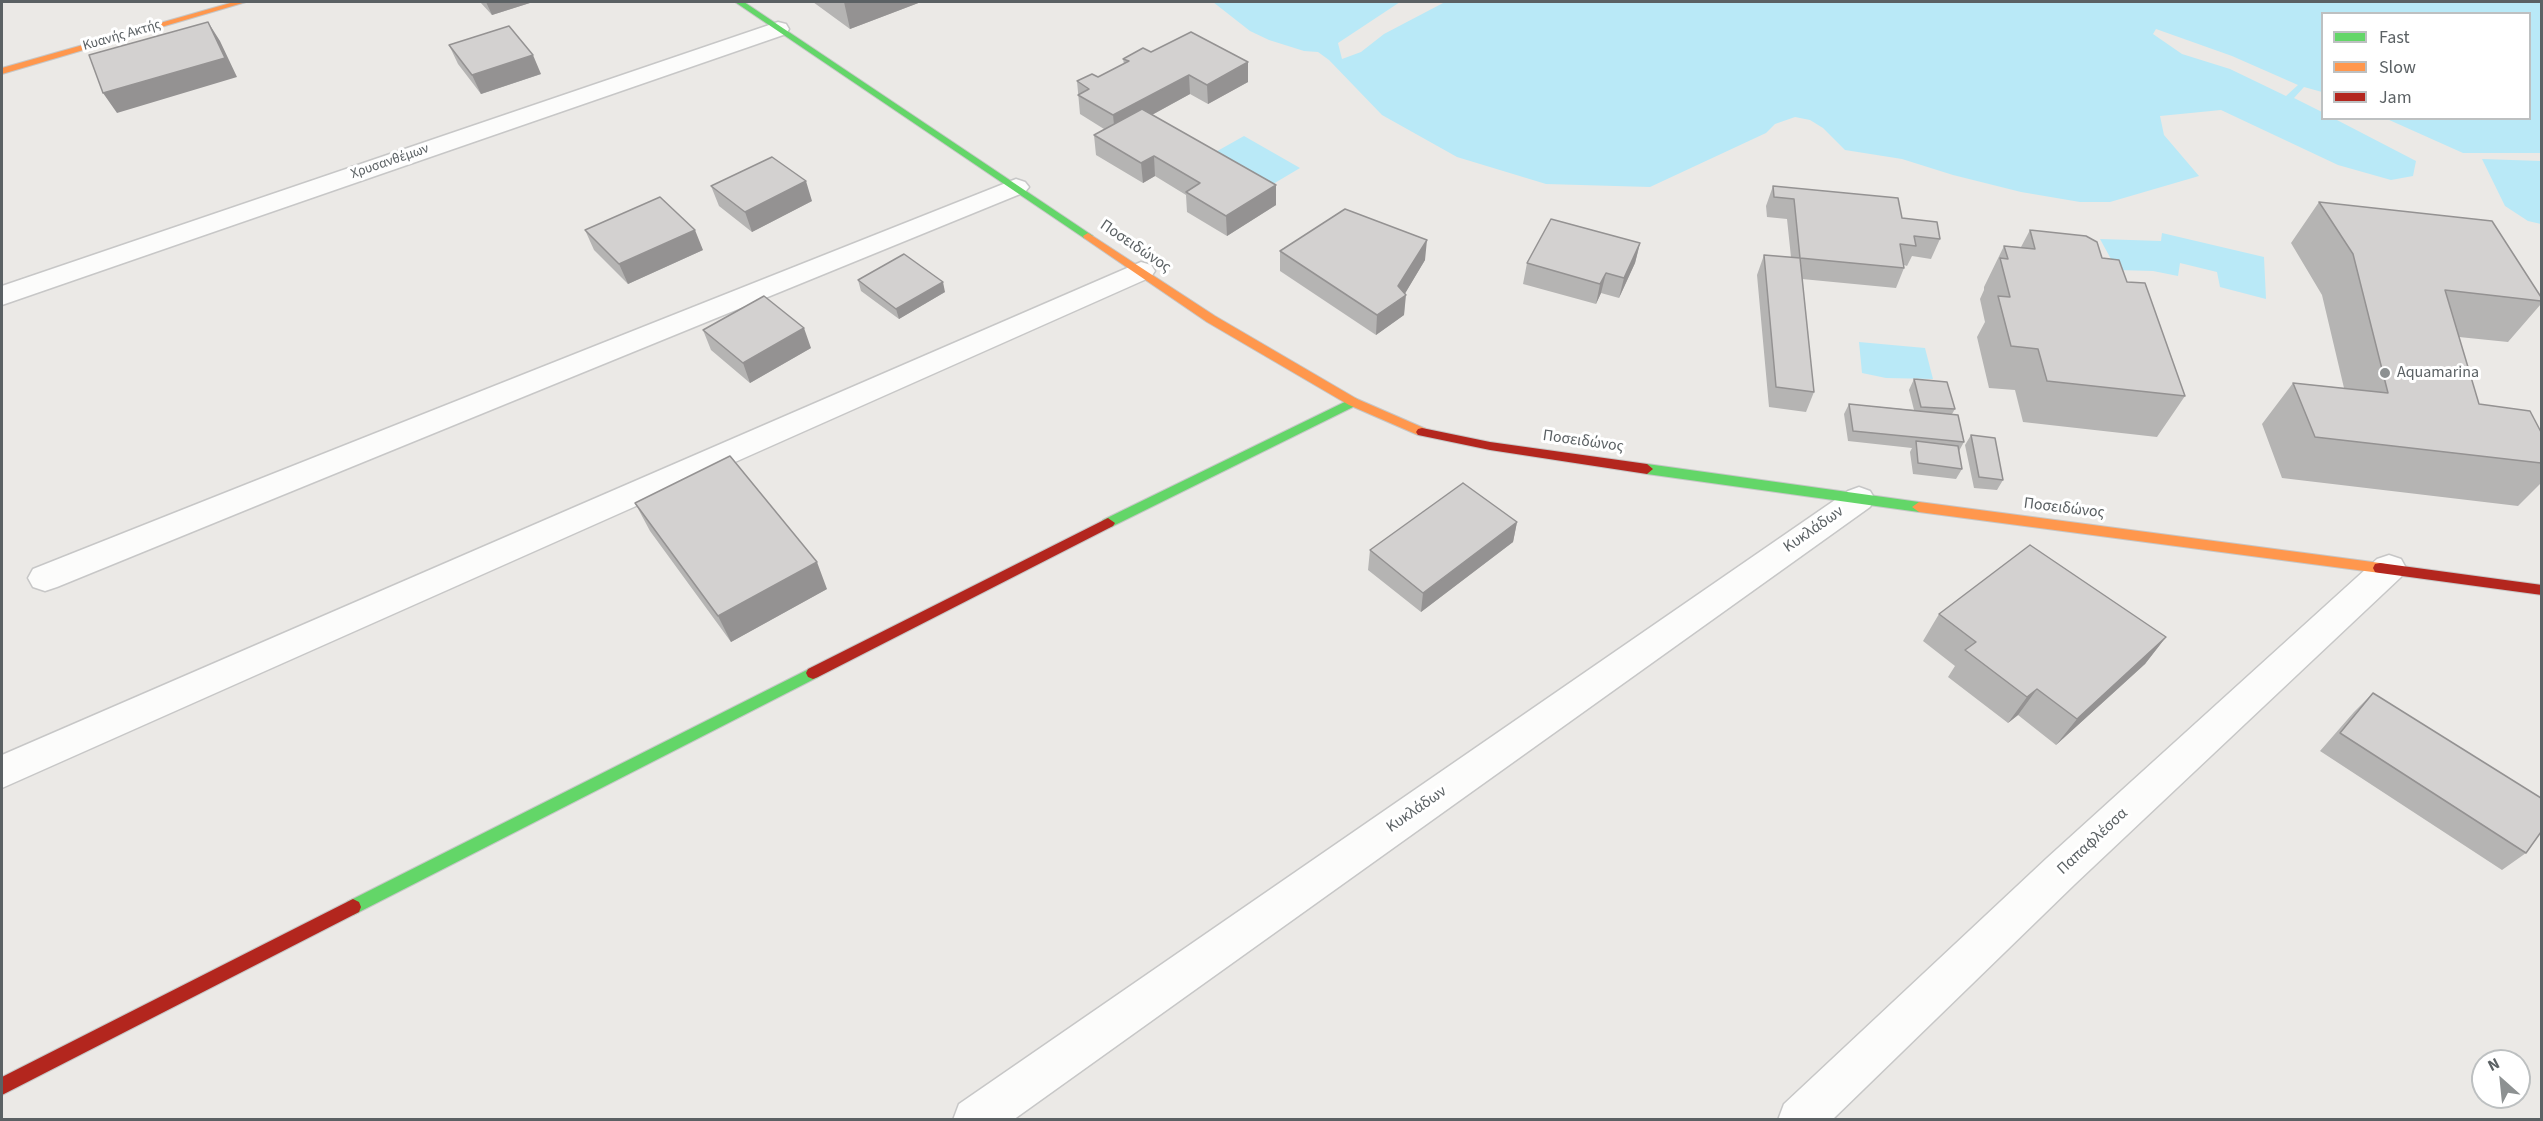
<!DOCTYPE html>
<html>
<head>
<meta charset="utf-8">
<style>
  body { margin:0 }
  #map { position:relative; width:2543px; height:1121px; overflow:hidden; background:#ebe9e6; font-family:"Source Sans 3",sans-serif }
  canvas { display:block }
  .frame { position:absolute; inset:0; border:3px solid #5b6164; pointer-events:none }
  .legend { position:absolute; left:2321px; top:12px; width:210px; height:108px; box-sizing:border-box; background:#fff; border:2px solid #bdc0c1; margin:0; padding:8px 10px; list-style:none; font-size:18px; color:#5b6164 }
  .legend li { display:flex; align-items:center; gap:12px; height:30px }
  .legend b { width:30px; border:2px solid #bdc0c1 }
  .north { position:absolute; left:2471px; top:1049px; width:60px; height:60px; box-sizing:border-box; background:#fff; border:2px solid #bdc0c1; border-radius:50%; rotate:333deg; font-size:16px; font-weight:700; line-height:24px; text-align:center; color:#5b6164 }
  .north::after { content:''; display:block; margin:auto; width:21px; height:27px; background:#8d9192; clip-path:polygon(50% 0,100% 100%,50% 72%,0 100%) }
</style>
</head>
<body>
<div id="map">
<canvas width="2543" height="1121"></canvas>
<div class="frame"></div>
<ul class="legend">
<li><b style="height:8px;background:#63d668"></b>Fast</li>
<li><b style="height:8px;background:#ff974d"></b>Slow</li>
<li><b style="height:8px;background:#b3261e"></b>Jam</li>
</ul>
<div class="north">N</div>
</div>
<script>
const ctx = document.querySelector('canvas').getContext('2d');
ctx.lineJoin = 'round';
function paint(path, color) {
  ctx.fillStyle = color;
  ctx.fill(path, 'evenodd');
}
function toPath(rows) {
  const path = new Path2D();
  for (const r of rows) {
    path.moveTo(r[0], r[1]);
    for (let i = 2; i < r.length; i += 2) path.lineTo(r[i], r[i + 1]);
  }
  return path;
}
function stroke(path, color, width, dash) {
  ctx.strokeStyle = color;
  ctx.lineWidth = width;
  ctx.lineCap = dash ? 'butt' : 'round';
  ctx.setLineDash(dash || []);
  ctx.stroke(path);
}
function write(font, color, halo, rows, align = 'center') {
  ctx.font = font + ' "Source Sans 3",sans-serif';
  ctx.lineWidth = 6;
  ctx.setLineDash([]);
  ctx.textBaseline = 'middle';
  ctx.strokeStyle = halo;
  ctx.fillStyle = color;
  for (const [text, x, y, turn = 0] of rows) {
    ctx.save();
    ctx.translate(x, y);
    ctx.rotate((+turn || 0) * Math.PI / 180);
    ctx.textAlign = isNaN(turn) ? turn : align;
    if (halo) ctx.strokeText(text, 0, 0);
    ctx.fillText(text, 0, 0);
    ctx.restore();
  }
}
const water = toPath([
  [1213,2,2541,2,2541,153,2463,153,2387,119,2530,118,2530,14,2322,14,2322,92,2304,87,2294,98,2322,112,2322,118,2335,119,2416,161,2413,176,2391,180,2338,165,2221,110,2160,116,2164,135,2199,176,2110,202,2080,202,2021,192,1953,175,1902,159,1845,150,1823,128,1810,120,1795,117,1775,124,1766,133,1650,187,1546,184,1457,157,1382,115,1329,60,1318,52,1304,51,1269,40,1250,31],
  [1244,136,1300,168,1268,187,1212,154],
  [2482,159,2541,161,2541,224,2528,221,2505,206],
  [2162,233,2264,257,2266,299,2220,287,2217,272,2180,263,2178,276,2153,271,2117,270,2100,239,2161,241],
  [1859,342,1925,348,1933,379,1886,378,1862,373]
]);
const pier = toPath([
  [1400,2,1445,2,1384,34,1361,52,1342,59,1338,43],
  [2156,29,2232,56,2298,85,2286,96,2230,69,2182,54,2153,34]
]);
const street = toPath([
  [778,22,786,24,789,29,786,34,2,305,2,286,778,22],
  [1016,179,1025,182,1029,187,1025,192,57,587,45,591,33,587,28,578,33,569,1016,179],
  [1141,262,1151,265,1155,271,1151,277,2,788,2,755,1141,262],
  [1859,487,1870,491,1875,499,1870,507,1013,1120,953,1120,959,1104,1848,491,1859,487],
  [2389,555,2401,559,2406,568,2401,577,2075,884,1832,1120,1778,1120,1784,1104,2047,858,2377,559,2389,555]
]);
const fast = toPath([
  [735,2,744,2,1093,236,1088,239,1084,238,735,2],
  [1353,398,1357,399,1359,402,1357,405,1113,526,1108,528,1101,523,1103,520,1353,398],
  [1647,464,1919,502,1926,507,1919,512,1647,474,1641,469,1647,464],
  [813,667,818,669,820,673,818,677,359,912,353,915,347,912,345,907,347,902,813,667]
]);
const slow = toPath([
  [234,2,246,2,2,74,2,68,234,2],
  [1088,233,1215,316,1357,399,1426,429,1428,432,1426,435,1418,435,1349,405,1207,322,1084,238,1083,236,1088,233],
  [1919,502,2380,563,2385,564,2387,568,2385,572,2380,573,1919,512,1912,507,1919,502]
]);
const jam = toPath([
  [1422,428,1490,442,1647,464,1653,469,1647,474,1490,450,1418,435,1416,432,1418,429,1422,428],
  [1108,518,1115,523,1113,526,818,677,813,679,808,677,806,673,808,669,1108,518],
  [2380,563,2542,585,2542,595,2380,573,2375,572,2373,568,2375,564,2380,563],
  [353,899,359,902,361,907,359,912,2,1095,2,1077,353,899]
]);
const wall = toPath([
  [480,2,533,2,492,15],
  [813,2,921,2,850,29],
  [449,45,541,74,481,94,458,64],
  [1151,52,1248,82,1208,104,1190,94,1152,115,1276,205,1227,236,1187,212,1186,195,1155,176,1143,183,1096,155,1094,135,1104,129,1080,114,1077,81,1098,77,1124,64,1123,59],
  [711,186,812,201,752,232,719,206],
  [1773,186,1902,218,1940,239,1931,259,1912,256,1907,266,1904,265,1904,268,1896,288,1802,279,1814,392,1806,412,1769,407,1757,275,1764,255,1791,257,1787,219,1767,217,1766,206],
  [2319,202,2541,297,2541,304,2508,342,2459,337,2479,404,2541,432,2541,483,2518,506,2282,478,2262,424,2293,383,2344,388,2322,295,2291,243],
  [585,230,703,250,628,284,594,250],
  [2030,230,2102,258,2127,282,2185,396,2157,437,2023,422,2015,390,1989,388,1977,337,1985,322,1980,299,1984,290,1984,287,2004,246,2021,247],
  [1640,243,1635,263,1619,298,1601,293,1596,304,1523,284,1527,263],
  [1280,251,1425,260,1405,293,1404,315,1376,335,1280,271],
  [858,280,945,292,899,319,861,291],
  [703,330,811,348,750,383,711,350],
  [1914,379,1955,409,1952,414,1964,442,1959,451,1962,469,1956,479,1913,474,1910,452,1912,448,1848,441,1844,414,1849,404,1914,410,1909,390],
  [1971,435,2003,480,1997,490,1974,488,1965,445],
  [635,503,827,589,731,642,650,531],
  [1517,522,1513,542,1421,612,1368,570,1370,550],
  [1939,614,2166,637,2145,664,2056,745,2018,715,2008,723,1948,677,1955,666,1923,641],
  [2373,693,2526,853,2502,870,2320,751,2354,712]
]);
const shadedWall = toPath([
  [486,2,533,2,492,15],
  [844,2,921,2,850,29],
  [208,22,220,41,237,77,117,113,103,93],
  [533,55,541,74,481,94,472,75],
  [1248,62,1248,82,1208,104,1207,85],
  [1189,75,1190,94,1115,135,1113,115],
  [1154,156,1155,176,1143,183,1141,163],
  [806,181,812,201,752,232,745,212],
  [1276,185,1276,205,1227,236,1226,216],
  [695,230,703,250,628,284,619,264],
  [1427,240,1425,260,1403,297,1406,295,1404,315,1376,335,1377,315,1398,286],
  [1640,243,1635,263,1619,298,1624,278],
  [1606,273,1601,293,1596,304,1600,284],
  [943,282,945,292,899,319,896,309],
  [804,328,811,348,750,383,743,363],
  [1517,522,1513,542,1421,612,1423,593],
  [817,562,827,589,731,642,718,616],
  [2166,637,2145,664,2056,745,2077,719],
  [2037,689,2018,715,2008,723,2027,697]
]);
const building = toPath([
  [208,22,225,58,103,93,89,55,208,22],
  [509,26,533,55,472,75,449,45,509,26],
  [1191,32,1248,62,1207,85,1189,75,1113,115,1078,95,1089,89,1077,81,1092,74,1098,77,1129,61,1123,59,1143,48,1151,52,1191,32],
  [1142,109,1276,185,1226,216,1186,192,1200,183,1154,156,1141,163,1094,135,1142,109],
  [772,157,806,181,745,212,711,186,772,157],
  [1773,186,1898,198,1902,218,1937,222,1940,239,1914,236,1916,246,1900,244,1904,268,1800,258,1794,199,1774,197,1773,186],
  [660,197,695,230,619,264,585,230,660,197],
  [2319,202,2492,221,2541,297,2541,301,2445,290,2479,404,2530,411,2541,432,2541,463,2315,437,2293,383,2388,393,2353,254,2319,202],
  [1345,209,1427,240,1398,286,1406,295,1377,315,1280,251,1345,209],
  [1551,219,1640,243,1624,278,1606,273,1600,284,1527,263,1551,219],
  [2030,230,2086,236,2097,242,2102,258,2119,260,2127,282,2145,283,2185,396,2047,381,2038,349,2011,346,1998,296,2010,297,2000,258,2008,259,2004,246,2035,249,2030,230],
  [904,254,943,282,896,309,858,280,904,254],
  [1764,255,1800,258,1814,392,1776,387,1764,255],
  [764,296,804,328,743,363,703,330,764,296],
  [1914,379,1947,382,1955,409,1921,407,1914,379],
  [1849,404,1958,415,1964,442,1853,431,1849,404],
  [1971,435,1995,438,2003,480,1979,477,1971,435],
  [1916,441,1958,446,1962,469,1918,463,1916,441],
  [730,456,817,562,718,616,635,503,730,456],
  [1463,483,1517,522,1423,593,1370,550,1463,483],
  [2030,545,2166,637,2077,719,2037,689,2027,697,1965,650,1976,642,1939,614,2030,545],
  [2373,693,2541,798,2541,832,2526,853,2340,733,2373,693]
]);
const markers = [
  [2385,373,6,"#8d9192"]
];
const farStreetnames = [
  ["Κυανής Ακτής",122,36,-16],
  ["Χρυσανθέμων",390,162,-19]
];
const streetNames = [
  ["Ποσειδώνος",1135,247,34],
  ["Ποσειδώνος",1583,442,8],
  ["Ποσειδώνος",2064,509,7],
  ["Κυκλάδων",1814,530,-35],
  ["Κυκλάδων",1417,810,-35],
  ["Παπαφλέσσα",2093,842,-43]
];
const poiNames = [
  ["Aquamarina",2397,373]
];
paint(water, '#b9e9f7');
paint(pier, '#ebe9e6');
stroke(street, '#c7c7c7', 3);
stroke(fast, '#c6c7c7', 2);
stroke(slow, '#c6c7c7', 2);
stroke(jam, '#c6c7c7', 2);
paint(street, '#fcfcfb');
paint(fast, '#63d668');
paint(slow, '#ff974d');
paint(jam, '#b3261e');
paint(wall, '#b5b4b3');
paint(shadedWall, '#949292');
paint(building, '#d3d1d0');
stroke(building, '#949292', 1.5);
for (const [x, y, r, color] of markers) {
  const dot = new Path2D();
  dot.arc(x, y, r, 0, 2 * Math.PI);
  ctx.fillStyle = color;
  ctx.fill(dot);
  stroke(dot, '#fff', 2);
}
write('14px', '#5b6164', '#fff', farStreetnames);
write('16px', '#5b6164', '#fff', streetNames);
write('16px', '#5b6164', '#fff', poiNames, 'left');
</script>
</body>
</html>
